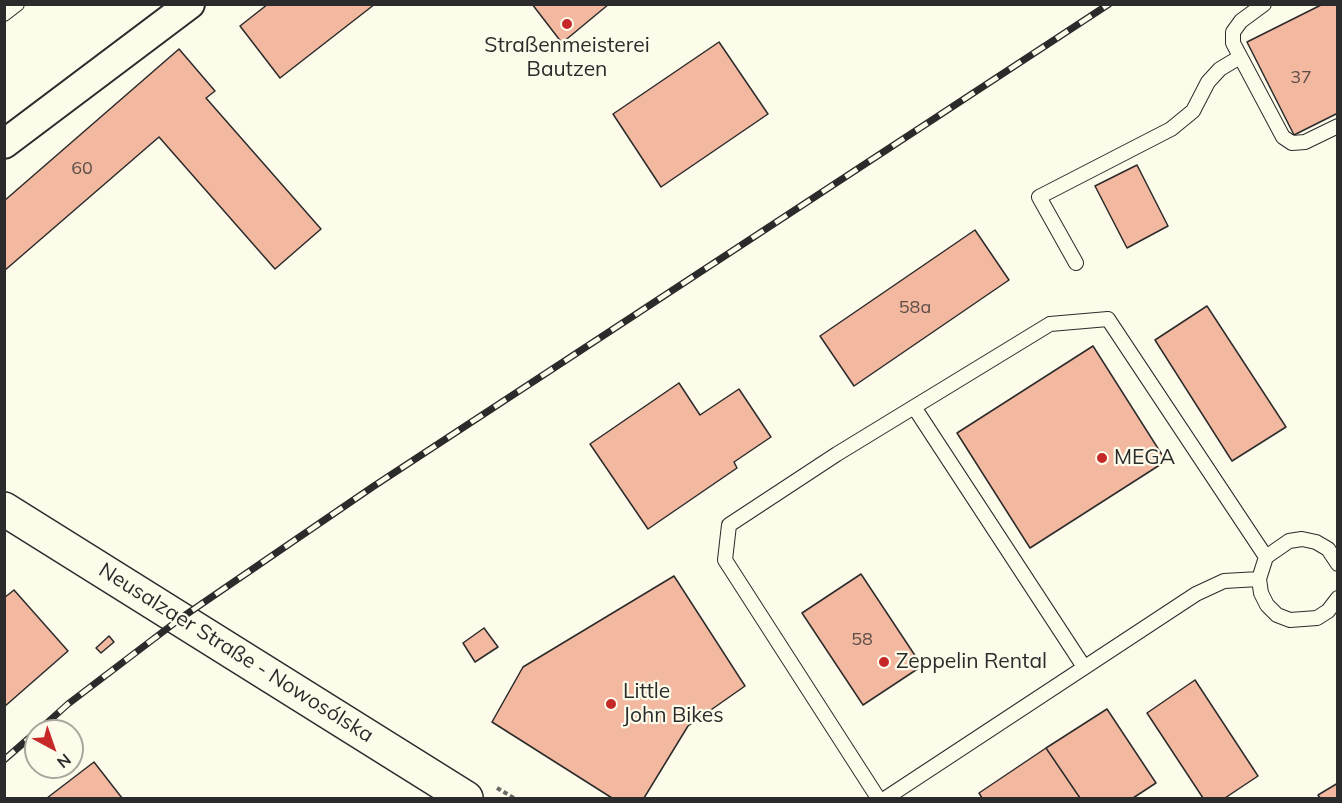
<!DOCTYPE html>
<html>
<head>
<meta charset="utf-8">
<style>
  body { margin:0 }
  #map { position:relative; width:1342px; height:803px; overflow:hidden; background:#fdfbea; font-family:Mulish,sans-serif }
  canvas { display:block }
  .frame { position:absolute; inset:0; border:6px solid #2b2b2b; pointer-events:none }
  .north { position:absolute; left:24px; top:719px; width:60px; height:60px; box-sizing:border-box; background:#fdfbea; border:2px solid #a9a89e; border-radius:50%; rotate:140deg; font-size:16px; font-weight:700; line-height:24px; text-align:center; color:#2b2b2b }
  .north::after { content:''; display:block; margin:auto; width:21px; height:27px; background:#c62828; clip-path:polygon(50% 0,100% 100%,50% 72%,0 100%) }
</style>
</head>
<body>
<div id="map">
<canvas width="1342" height="803"></canvas>
<div class="frame"></div>
<div class="north">N</div>
</div>
<script>
const ctx = document.querySelector('canvas').getContext('2d');
ctx.lineJoin = 'round';
function paint(path, color) {
  ctx.fillStyle = color;
  ctx.fill(path, 'evenodd');
}
function toPath(rows) {
  const path = new Path2D();
  for (const r of rows) {
    path.moveTo(r[0], r[1]);
    for (let i = 2; i < r.length; i += 2) path.lineTo(r[i], r[i + 1]);
  }
  return path;
}
function stroke(path, color, width, dash) {
  ctx.strokeStyle = color;
  ctx.lineWidth = width;
  ctx.lineCap = dash ? 'butt' : 'round';
  ctx.setLineDash(dash || []);
  ctx.stroke(path);
}
function write(font, color, halo, rows, align = 'center') {
  ctx.font = font + ' Mulish,sans-serif';
  ctx.lineWidth = 4.5;
  ctx.setLineDash([]);
  ctx.textBaseline = 'middle';
  ctx.strokeStyle = halo;
  ctx.fillStyle = color;
  for (const [text, x, y, turn = 0] of rows) {
    ctx.save();
    ctx.translate(x, y);
    ctx.rotate((+turn || 0) * Math.PI / 180);
    ctx.textAlign = isNaN(turn) ? turn : align;
    if (halo) ctx.strokeText(text, 0, 0);
    ctx.fillText(text, 0, 0);
    ctx.restore();
  }
}
const building = toPath([
  [268,4,375,4,280,78,240,26,268,4],
  [532,4,609,4,562,43,532,4],
  [1323,4,1338,4,1338,113,1294,135,1247,42,1323,4],
  [719,42,768,114,661,187,613,114,719,42],
  [179,49,215,91,206,98,321,229,275,269,159,137,4,271,4,201,179,49],
  [1137,165,1168,226,1127,248,1095,186,1137,165],
  [975,230,1009,280,854,386,820,336,975,230],
  [1207,306,1286,427,1232,461,1155,340,1207,306],
  [1093,346,1166,461,1030,548,957,433,1093,346],
  [679,383,700,415,739,389,771,437,734,462,737,468,648,529,590,444,679,383],
  [861,574,922,666,863,705,802,613,861,574],
  [674,576,745,686,688,726,644,798,612,798,492,722,523,667,674,576],
  [14,590,68,651,4,707,4,598,14,590],
  [484,628,498,647,475,662,463,643,484,628],
  [109,636,114,642,101,653,96,648,109,636],
  [1195,680,1258,776,1225,798,1203,798,1147,713,1195,680],
  [1107,709,1156,783,1133,798,1080,798,1046,748,1107,709],
  [1046,748,1080,798,982,798,979,793,1046,748],
  [94,762,122,798,47,798,94,762],
  [1338,783,1338,798,1320,798,1318,795,1338,783]
]);
const path = toPath([
  [497,788,514,798]
]);
const lane = toPath([
  [1264,4,1241,21,1233,32,1233,43,1283,137,1292,143,1305,142,1338,126],
  [4,14,17,4],
  [1076,263,1039,197,1171,129,1193,111,1208,82,1220,69,1240,57],
  [914,407,1084,667],
  [1338,564,1328,549,1316,542,1302,539,1289,541,1266,557,1259,579,1261,593,1267,605,1277,615,1290,620,1317,618,1328,611,1338,598],
  [878,798,725,560,729,525,837,454,1050,324,1108,319,1266,557],
  [886,798,1196,594,1224,581,1259,579]
]);
const street = toPath([
  [4,144,190,4]
]);
const primary = toPath([
  [4,509,466,798]
]);
const rail = toPath([
  [38,731,68,704,181,618,374,486,1109,4],
  [4,760,36,732]
]);
const markers = [
  [567,24,6,"#c62828"],
  [1102,458,6,"#c62828"],
  [884,662,6,"#c62828"],
  [611,704,6,"#c62828"]
];
const numberNames = [
  ["37",1301,78],
  ["60",82,169],
  ["58a",915,308],
  ["58",862,640]
];
const poiNames = [
  ["Straßenmeisterei",567,46,"center"],
  ["Bautzen",567,70,"center"],
  ["MEGA",1114,458],
  ["Zeppelin Rental",896,662],
  ["Little",623,692],
  ["John Bikes",623,716]
];
const streetNames = [
  ["Neusalzaer Straße - Nowosólska",236,653,32]
];
paint(building, '#f2b8a0');
stroke(building, '#2b2b2b', 1.5);
stroke(lane, '#2b2b2b', 16);
stroke(street, '#2b2b2b', 32);
stroke(primary, '#2b2b2b', 36);
stroke(path, '#6a6964', 4, [4.5, 3]);
stroke(lane, '#fdfbea', 14);
stroke(street, '#fdfbea', 28);
stroke(primary, '#fdfbea', 33);
stroke(rail, '#2b2b2b', 7);
stroke(rail, '#fdfbea', 4.5, [14]);
for (const [x, y, r, color] of markers) {
  const dot = new Path2D();
  dot.arc(x, y, r, 0, 2 * Math.PI);
  ctx.fillStyle = color;
  ctx.fill(dot);
  stroke(dot, '#fdfbea', 2);
}
write('18px', '#5d4e48', null, numberNames);
write('21px', '#2b2b2b', '#fdfbea', poiNames, 'left');
write('21px', '#2b2b2b', '#fdfbea', streetNames);
</script>
</body>
</html>
